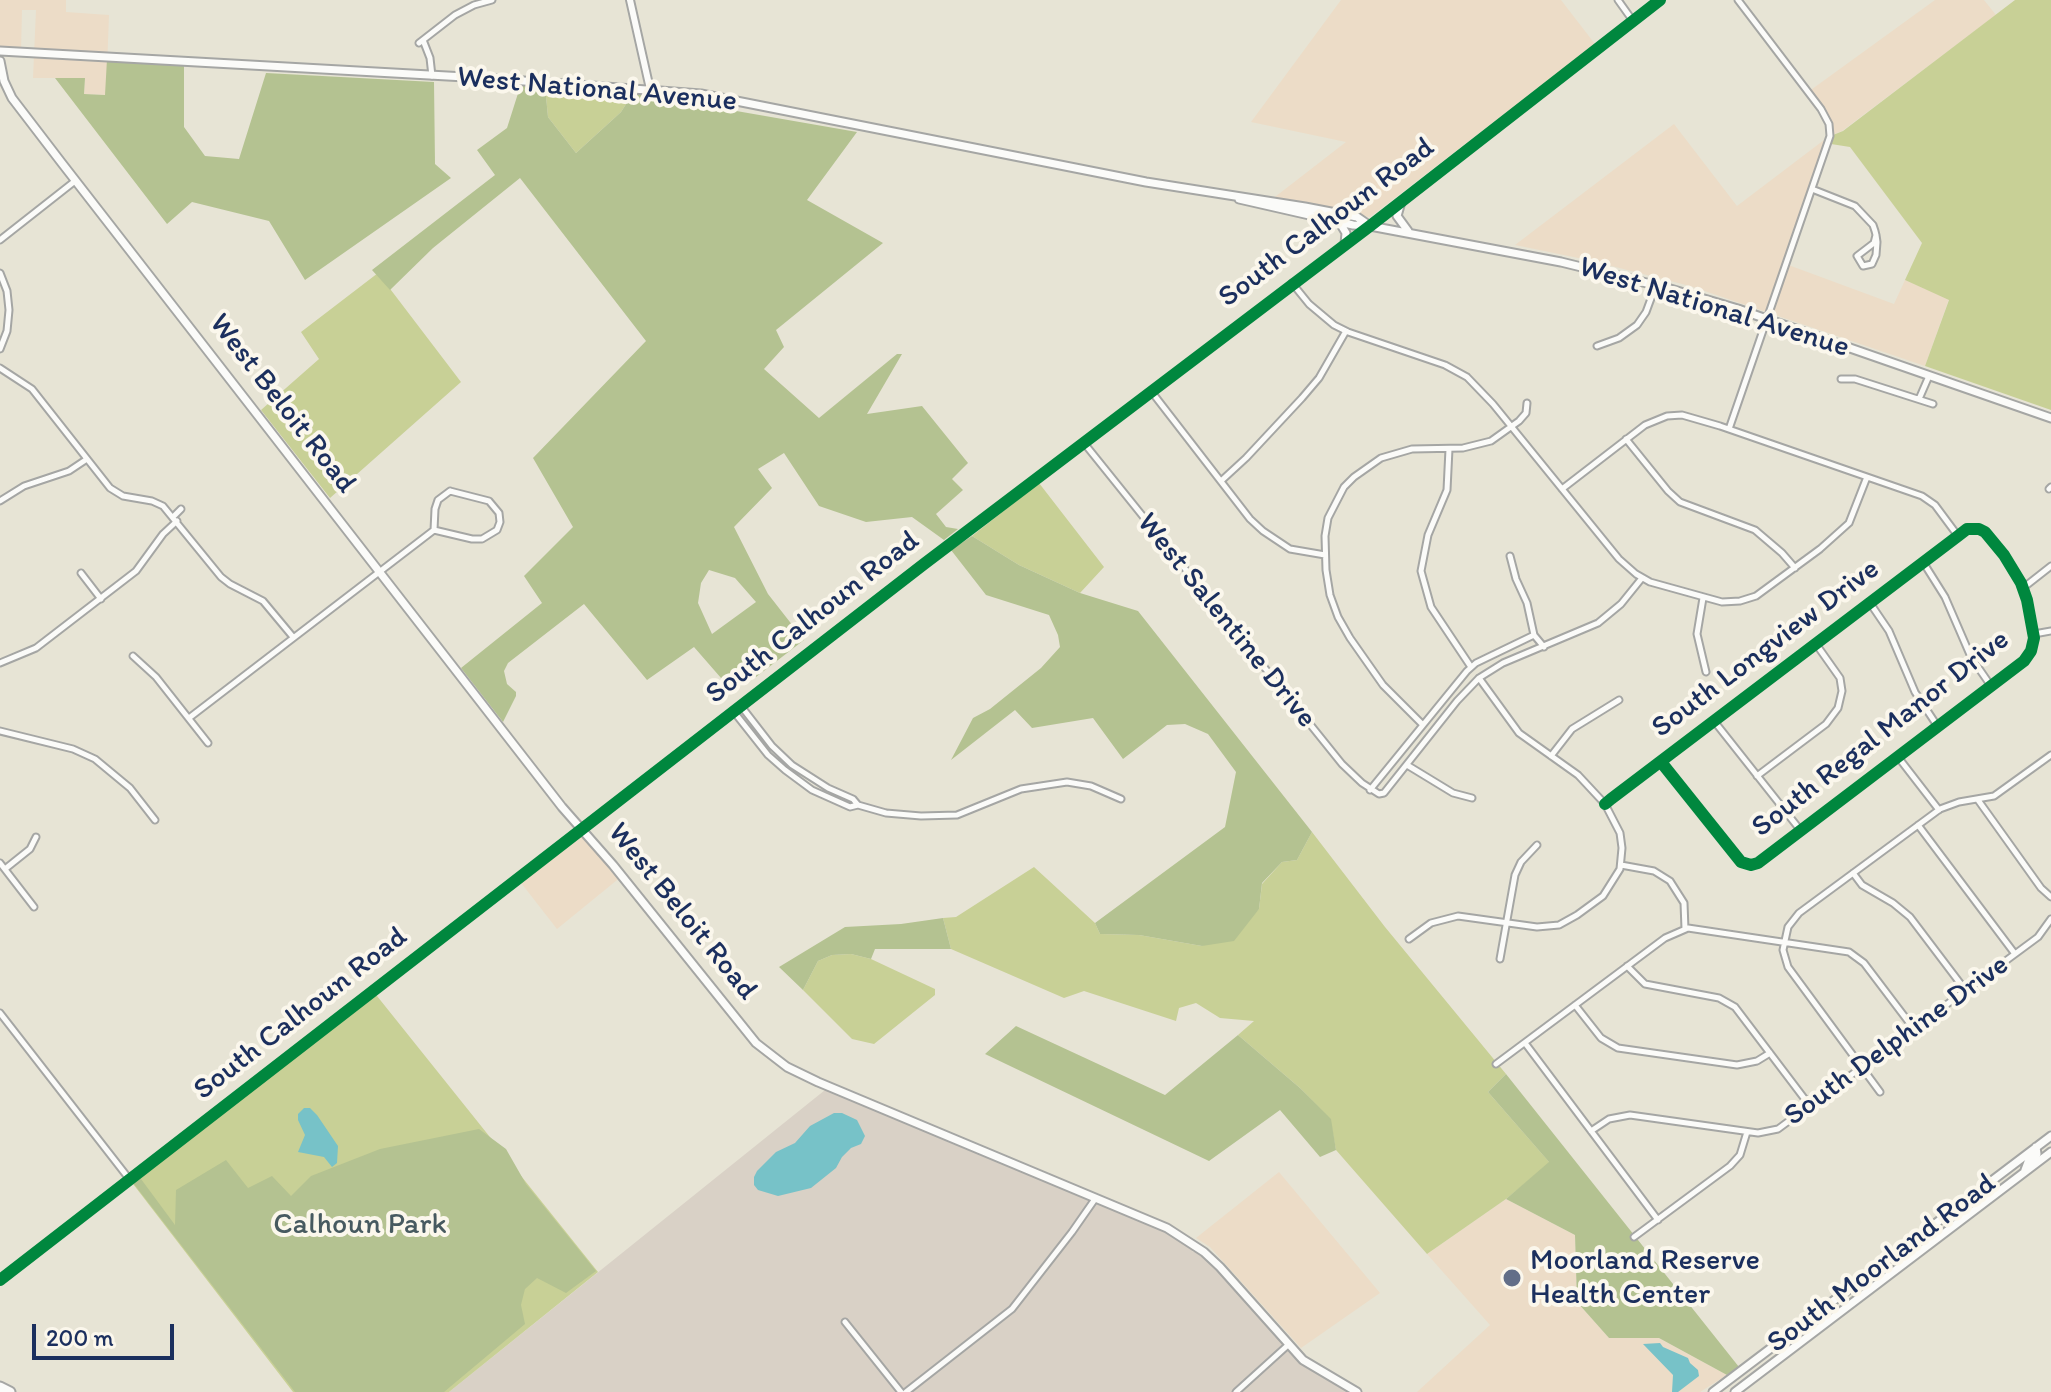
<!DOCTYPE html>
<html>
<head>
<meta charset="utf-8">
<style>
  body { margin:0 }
  #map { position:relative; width:2051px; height:1392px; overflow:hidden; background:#e7e4d5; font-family:Itim,sans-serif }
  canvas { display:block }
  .scale { position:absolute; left:32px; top:1324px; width:142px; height:36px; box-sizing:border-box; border:4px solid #1b2f5e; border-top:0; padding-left:10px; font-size:24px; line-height:28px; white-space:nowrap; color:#1b2f5e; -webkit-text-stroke:6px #fbf7ec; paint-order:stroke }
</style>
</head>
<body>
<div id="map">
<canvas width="2051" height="1392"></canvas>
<div class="scale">200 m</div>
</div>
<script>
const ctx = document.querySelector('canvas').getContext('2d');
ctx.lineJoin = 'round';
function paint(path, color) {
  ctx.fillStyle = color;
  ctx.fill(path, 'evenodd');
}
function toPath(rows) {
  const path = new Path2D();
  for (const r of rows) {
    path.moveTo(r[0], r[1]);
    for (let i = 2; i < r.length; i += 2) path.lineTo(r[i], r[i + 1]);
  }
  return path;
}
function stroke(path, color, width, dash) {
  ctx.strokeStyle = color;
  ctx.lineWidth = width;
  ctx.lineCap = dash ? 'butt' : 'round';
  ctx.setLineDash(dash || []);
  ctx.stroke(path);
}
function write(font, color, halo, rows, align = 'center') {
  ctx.font = font + ' Itim,sans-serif';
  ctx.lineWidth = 8;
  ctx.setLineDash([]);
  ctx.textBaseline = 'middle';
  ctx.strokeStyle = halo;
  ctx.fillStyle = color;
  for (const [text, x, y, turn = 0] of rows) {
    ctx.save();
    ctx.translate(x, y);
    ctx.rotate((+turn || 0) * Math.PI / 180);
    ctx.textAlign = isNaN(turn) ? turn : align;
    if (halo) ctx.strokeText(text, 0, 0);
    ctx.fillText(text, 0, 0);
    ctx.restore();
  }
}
const built = toPath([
  [0,0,66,0,66,12,109,15,106,95,84,94,85,78,33,78,36,10,22,10,21,51,0,51],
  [1341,0,1561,0,1595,44,1370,217,1271,200,1346,142,1251,122],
  [1935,0,1984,0,1996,15,1842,131,1830,136,1830,129,1808,92],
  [1674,124,1737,206,1828,137,1783,263,1894,304,1905,280,1949,299,1925,366,1690,286,1588,260,1515,245],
  [582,830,622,876,557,929,518,879],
  [1279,1172,1380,1293,1301,1348,1210,1247,1196,1238],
  [1506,1199,1575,1235,1577,1302,1609,1338,1659,1338,1727,1375,1700,1392,1417,1392,1490,1325,1427,1254]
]);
const industrial = toPath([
  [830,1086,1186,1240,1193,1252,1204,1252,1296,1354,1357,1392,449,1392]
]);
const green = toPath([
  [2015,0,2051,0,2051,410,1925,366,1949,300,1905,280,1922,243,1850,147,1831,144,1833,135,1843,131],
  [545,86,633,93,621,112,576,153,548,117],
  [378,273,461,382,330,498,261,410,319,359,301,332],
  [1039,483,1104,567,1080,593,1019,565,972,536],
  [1312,832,1385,927,1506,1074,1488,1092,1550,1163,1506,1199,1427,1254,1336,1150,1330,1119,1300,1088,1238,1035,1254,1021,1220,1018,1196,1003,1179,1008,1176,1021,1084,991,1064,998,951,949,943,918,956,917,1034,867,1095,923,1100,934,1139,935,1202,946,1259,909,1262,884,1282,862,1297,860],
  [851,954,871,959,935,989,935,995,874,1044,852,1039,803,990,818,961,832,955],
  [373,991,598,1272,449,1392,293,1392,130,1180]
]);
const forest = toPath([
  [107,59,184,64,184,127,205,156,239,159,266,73,434,82,435,164,451,178,305,280,269,221,192,202,167,224,55,78,85,78,84,94,105,95],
  [521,84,545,86,548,117,576,153,621,112,633,93,857,132,807,200,883,243,776,330,784,347,764,369,819,418,897,354,902,354,867,414,922,406,968,463,952,479,963,490,936,514,946,527,958,529,944,540,912,517,866,522,819,506,784,453,758,469,772,488,734,527,768,594,804,640,756,677,746,673,728,686,694,647,647,680,584,604,508,663,504,671,507,684,516,692,516,696,503,722,461,668,542,603,524,576,573,527,533,458,646,341,520,178,433,248,390,290,372,270,495,175,477,150,507,128],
  [709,570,735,578,756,602,712,634,698,603,701,583],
  [972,536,1019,565,1080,593,1138,611,1312,832,1297,860,1282,862,1262,883,1259,909,1234,941,1202,946,1139,935,1100,934,1095,923,1225,827,1236,772,1208,734,1185,724,1167,725,1123,759,1093,718,1032,728,1015,710,951,760,973,718,990,709,1041,668,1060,647,1058,635,1049,615,986,595,951,550],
  [943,918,951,949,875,949,871,959,851,954,832,955,818,961,803,990,779,967,845,927,901,924],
  [1016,1026,1165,1095,1238,1035,1300,1088,1331,1119,1336,1150,1320,1157,1280,1110,1209,1161,985,1054],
  [1506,1074,1739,1367,1727,1375,1659,1338,1609,1338,1577,1302,1575,1235,1506,1199,1549,1162,1488,1092],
  [479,1129,506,1149,526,1184,596,1271,566,1293,537,1278,525,1289,521,1305,525,1324,444,1392,295,1392,134,1184,135,1180,141,1179,175,1225,176,1190,226,1160,248,1188,272,1176,291,1196,311,1176,380,1149]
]);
const water = toPath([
  [304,1108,310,1108,317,1115,338,1146,337,1163,332,1167,324,1157,298,1152,305,1135,298,1120,298,1114],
  [834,1113,842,1113,857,1120,865,1136,861,1144,851,1148,842,1157,836,1168,811,1188,778,1196,758,1190,754,1185,754,1177,757,1171,776,1152,795,1143,810,1126],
  [1660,1343,1663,1347,1688,1358,1690,1363,1698,1370,1699,1376,1678,1392,1672,1392,1673,1375,1643,1344]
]);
const minor = toPath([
  [1618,0,1633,21],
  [423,40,430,58,432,76],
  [419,43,455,15,474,5,492,0],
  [1812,189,1855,206,1873,225,1875,231,1876,235,1877,242,1876,255,1872,264,1863,266,1857,256,1874,243,1876,235],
  [0,240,75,181],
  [0,273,7,291,9,310,7,331,0,349],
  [1292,283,1309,304,1334,325,1348,332,1445,365,1467,377,1493,404,1619,559,1636,574,1650,582,1722,602,1740,601,1756,596,1820,549,1849,523,1867,477],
  [1597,346,1619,338,1637,325,1646,312,1656,285],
  [0,368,32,389,110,488,123,496,152,501,163,506,221,577,230,584,263,601,293,637],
  [1841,379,1855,379,1933,404],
  [1151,391,1250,519,1263,531,1290,549,1325,555],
  [1919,399,1929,376],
  [1729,429,1830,136,1829,124,1821,109,1738,0],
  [1626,439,1668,491,1680,502,1755,530,1782,553,1795,568],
  [1084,443,1342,764,1362,783,1379,794,1384,793,1457,701,1479,678,1503,663,1598,623,1621,604,1642,578],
  [1449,449,1447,490,1428,535,1421,571,1431,607,1471,667],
  [1221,481,1246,458,1302,398,1319,378,1346,331],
  [1562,489,1645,425,1667,416,1682,415,1720,426,1922,496,1935,505,1958,536],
  [2049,489,2051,487],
  [450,491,489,501,499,513,500,522,497,530,482,539,472,539,434,530,435,509,438,500,450,491],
  [0,501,24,486,69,471,87,459],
  [174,516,181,509],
  [1510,556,1516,579,1527,603,1534,635,1544,647],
  [1923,562,1945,597,1971,657,1991,686],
  [81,573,101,599],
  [2023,588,2051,566],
  [1703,598,1697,634,1706,672],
  [1870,603,1889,631,1915,692,1938,727],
  [2034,634,2051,631],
  [133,656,156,677,208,743],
  [0,663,36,648,136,571,163,534,177,521],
  [741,706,772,746,792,765,828,788,853,799,858,805],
  [734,712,768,755,785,770,812,790,850,807,858,805,886,813,921,816,957,815,1021,789,1067,782,1091,786,1121,799],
  [189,718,434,530],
  [1714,721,1801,831],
  [1422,724,1383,685,1350,638,1338,617,1330,595,1326,570,1325,536,1328,518,1344,487,1354,477,1381,458,1412,449,1463,448,1491,441,1519,421,1526,413,1527,403],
  [0,731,73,749,95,759,130,788,155,820],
  [1551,756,1572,729,1619,700],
  [1898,757,1939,810],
  [1407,765,1453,793,1472,798],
  [1757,776,1826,724,1838,708,1842,691,1840,678,1816,644],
  [1370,790,1467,671,1476,663,1534,635],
  [1978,800,2041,888,2051,897],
  [1605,804,1611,799,1958,536,1967,529,1979,529,1985,532,2004,555,2021,583,2027,600,2034,638,2031,651,2024,661,1758,863,1751,865,1741,862,1661,762],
  [1918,825,2015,954],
  [0,863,34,907],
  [1621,865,1654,871,1670,881,1684,903,1685,929],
  [5,869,30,849,36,837],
  [1853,873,1862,885,1893,903,1910,917,1966,991],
  [1409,939,1431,923,1458,916,1537,927,1559,925,1577,915,1603,896,1620,869,1622,848,1620,833,1605,804,1578,775,1519,733,1479,678],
  [1500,959,1515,875,1521,862,1537,845],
  [1627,966,1645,984,1719,998,1735,1007,1810,1106],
  [1575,1005,1601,1038,1618,1048,1737,1065,1757,1061,1770,1053],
  [0,1013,130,1180],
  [1525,1043,1658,1220],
  [1496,1064,1665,938,1688,928,1849,952,1864,963,1914,1029],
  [1880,1092,1788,967,1783,950,1788,927,1799,913,1940,809,1959,802,1994,796,2051,755],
  [1591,1131,1609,1119,1630,1115,1758,1133,1778,1129,2038,937,2051,919],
  [1634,1237,1730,1166,1740,1155,1747,1132],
  [845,1322,901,1392],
  [906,1392,1012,1309,1072,1232,1095,1199],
  [1236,1392,1288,1345]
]);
const tertiary = toPath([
  [630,0,650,89],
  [0,1280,924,564,1370,226,1660,0]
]);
const secondary = toPath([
  [0,51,483,78,701,94,1146,182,1305,207,1357,217,1370,226],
  [0,61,4,81,12,98,61,162,562,807,613,865,756,1043,787,1067,818,1082,1167,1228,1204,1252,1220,1267,1303,1360,1357,1392],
  [1239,199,1353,225,1370,226,1561,262,1667,288,1738,309,2051,418],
  [1401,202,1397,216,1408,231],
  [1340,223,1346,233,1345,244],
  [2025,1170,2028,1162,2037,1154,2036,1147],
  [1713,1392,2051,1136],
  [1735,1392,2051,1152]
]);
const motorway = toPath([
  [0,1387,10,1392]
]);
const cycleway = toPath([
  [1605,804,1611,799,1958,536,1967,529,1979,529,1985,532,2004,555,2021,583,2027,600,2034,638,2031,651,2024,661,1758,863,1751,865,1741,862,1661,762],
  [0,1280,924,564,1370,226,1660,0]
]);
const markers = [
  [1512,1278,10,"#626e88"]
];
const streetNames = [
  ["West National Avenue",597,90,5],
  ["South Calhoun Road",1327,223,-37],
  ["West National Avenue",1714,308,17],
  ["West Beloit Road",282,404,52],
  ["South Calhoun Road",813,618,-38],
  ["West Salentine Drive",1226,621,51],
  ["South Longview Drive",1766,649,-37],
  ["South Regal Manor Drive",1881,734,-38],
  ["West Beloit Road",682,912,51],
  ["South Calhoun Road",301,1014,-38],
  ["South Delphine Drive",1897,1041,-36],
  ["South Moorland Road",1882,1264,-37]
];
const parkNames = [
  ["Calhoun Park",360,1225]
];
const poiNames = [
  ["Moorland Reserve",1530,1261],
  ["Health Center",1530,1295]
];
paint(built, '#ecdcc7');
paint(industrial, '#d9d1c6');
paint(green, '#c8d096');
paint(forest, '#b4c291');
paint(water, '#77c2c8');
stroke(minor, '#a5a6a4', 9);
stroke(tertiary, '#a5a6a4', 10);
stroke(secondary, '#a5a6a4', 11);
stroke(motorway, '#a5a6a4', 13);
stroke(minor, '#fbfbf9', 5);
stroke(tertiary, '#fbfbf9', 6);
stroke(secondary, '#fbfbf9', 7);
stroke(motorway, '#fbfbf9', 9);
stroke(cycleway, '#00873e', 12);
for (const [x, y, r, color] of markers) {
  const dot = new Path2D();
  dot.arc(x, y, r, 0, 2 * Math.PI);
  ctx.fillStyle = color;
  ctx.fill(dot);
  stroke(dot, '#fbf7ec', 3);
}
write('30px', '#1b2f5e', '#fbf7ec', streetNames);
write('30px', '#475a60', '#fbf7ec', parkNames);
write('30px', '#1b2f5e', '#fbf7ec', poiNames, 'left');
</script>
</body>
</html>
